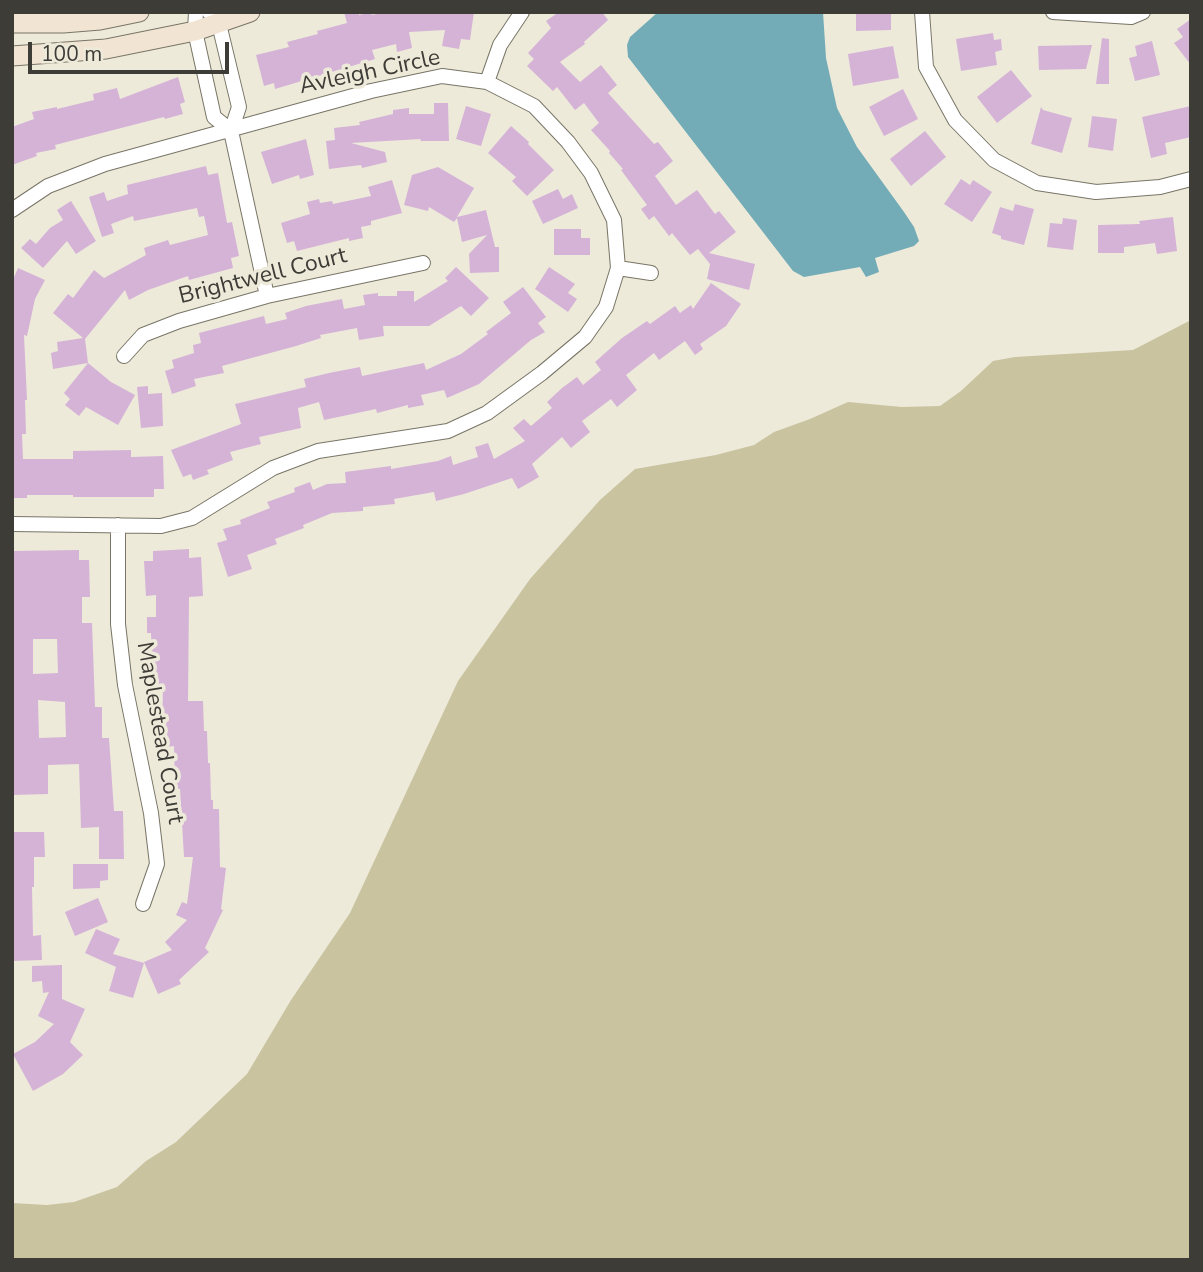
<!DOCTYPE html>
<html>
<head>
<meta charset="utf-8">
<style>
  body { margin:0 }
  #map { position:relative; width:1203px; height:1272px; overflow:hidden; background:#edeada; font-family:"Nunito Sans",sans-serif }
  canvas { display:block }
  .frame { position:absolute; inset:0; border:14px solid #3e3c36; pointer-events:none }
  .scale { position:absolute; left:28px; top:42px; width:201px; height:32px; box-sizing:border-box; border:4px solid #3e3c36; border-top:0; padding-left:9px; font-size:21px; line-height:24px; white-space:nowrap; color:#3e3c36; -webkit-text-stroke:5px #edeada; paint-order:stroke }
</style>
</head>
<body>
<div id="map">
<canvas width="1203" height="1272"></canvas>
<div class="frame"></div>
<div class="scale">100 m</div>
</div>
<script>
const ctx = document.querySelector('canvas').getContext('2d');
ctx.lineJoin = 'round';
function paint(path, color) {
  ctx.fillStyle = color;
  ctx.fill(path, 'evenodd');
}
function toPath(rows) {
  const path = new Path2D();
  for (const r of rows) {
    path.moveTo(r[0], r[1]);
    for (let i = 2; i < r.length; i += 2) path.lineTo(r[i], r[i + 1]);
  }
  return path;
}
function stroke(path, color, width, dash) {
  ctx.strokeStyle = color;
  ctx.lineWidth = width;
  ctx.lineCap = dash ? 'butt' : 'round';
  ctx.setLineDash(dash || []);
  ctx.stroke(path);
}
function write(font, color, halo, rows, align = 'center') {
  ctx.font = font + ' "Nunito Sans",sans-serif';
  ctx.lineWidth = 7;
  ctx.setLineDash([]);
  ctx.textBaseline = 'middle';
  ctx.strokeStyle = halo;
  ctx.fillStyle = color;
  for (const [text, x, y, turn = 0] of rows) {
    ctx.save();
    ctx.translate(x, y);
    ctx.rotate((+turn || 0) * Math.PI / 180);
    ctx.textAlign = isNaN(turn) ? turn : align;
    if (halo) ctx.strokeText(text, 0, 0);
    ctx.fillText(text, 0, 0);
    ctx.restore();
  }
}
const green = toPath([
  [1191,320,1191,1260,12,1260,12,1203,47,1205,74,1202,117,1187,146,1161,176,1142,247,1074,291,1000,350,913,458,681,530,579,600,500,635,469,716,455,754,445,774,432,810,419,848,402,902,407,940,406,961,391,993,361,1015,357,1133,350]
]);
const water = toPath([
  [658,12,823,12,826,58,837,108,857,147,904,212,914,227,919,241,914,246,875,258,879,272,866,277,860,267,804,277,793,271,628,57,627,45,630,37]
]);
const building = toPath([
  [344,12,359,12,359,15,371,12,372,15,385,12,474,12,470,40,461,39,459,49,442,46,445,30,409,32,412,48,397,52,396,44,372,50,375,59,275,89,274,83,264,86,256,55,289,47,287,42,318,34,317,31,347,23],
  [559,12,602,12,608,20,584,42,585,44,560,62,580,82,601,65,617,85,608,93,654,144,658,142,673,161,655,176,676,205,697,190,715,214,719,211,736,232,709,253,755,264,749,290,707,279,710,264,698,249,690,255,672,233,669,236,654,216,649,220,641,209,647,205,621,170,623,169,609,153,610,151,591,130,599,123,584,103,575,110,557,87,553,91,527,66,534,59,528,53,551,28,546,21],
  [856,12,891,12,891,30,856,31],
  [1191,19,1191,65,1174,43,1183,37,1177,29],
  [993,33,994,40,1001,39,1002,50,995,52,997,65,961,71,956,39],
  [1102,38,1109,39,1109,84,1096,84],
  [1152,41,1160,75,1135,81,1129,58,1137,56,1135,46],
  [1092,45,1086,69,1039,70,1038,46],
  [893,46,899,78,853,86,848,54],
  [1011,70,1032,96,997,123,977,97],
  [178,77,185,102,180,104,183,114,165,119,164,117,55,145,56,149,36,153,37,156,12,165,12,127,34,119,32,112,57,107,57,109,94,100,93,94,117,88,120,99],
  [903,89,918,119,884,136,869,107],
  [434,103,448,103,449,141,420,141,421,139,351,143,385,152,387,162,362,168,361,165,329,169,326,141,335,140,334,128,360,125,359,122,393,114,393,110,409,108,409,114,434,114],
  [466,106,491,114,481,146,456,139],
  [1191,106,1191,137,1165,143,1167,154,1151,158,1142,117],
  [1041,107,1043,110,1072,118,1062,153,1031,144],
  [1092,116,1117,119,1113,151,1088,147],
  [511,126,529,142,528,144,554,170,527,196,512,181,516,177,488,153],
  [925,131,946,157,911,186,890,159],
  [306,139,314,175,300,179,299,175,272,184,261,152],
  [206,166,208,175,218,173,227,223,232,222,239,256,231,258,233,268,189,280,188,276,148,290,129,300,125,290,85,339,88,363,111,382,135,395,118,425,86,407,79,416,65,405,70,399,64,393,88,363,53,369,51,353,58,351,57,342,83,338,53,313,68,294,73,298,94,270,104,278,146,255,144,248,168,240,170,245,208,235,204,216,199,217,197,208,134,221,133,216,111,224,114,233,102,237,89,197,104,192,107,201,128,194,127,185],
  [438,167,474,188,457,217,486,210,495,247,499,247,499,272,470,273,469,254,487,235,462,242,457,218,454,222,429,207,428,211,404,205,412,175],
  [961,179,970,185,973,180,992,192,972,222,944,204],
  [392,180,402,213,371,221,371,225,361,227,363,238,349,241,349,238,297,251,294,241,287,243,281,223,310,214,307,202,319,199,320,203,332,201,333,204,371,196,368,187],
  [558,189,563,199,572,194,578,208,543,224,532,201],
  [71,201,96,241,76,254,67,241,43,268,21,248,30,239,36,244,50,228,63,220,57,210],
  [1015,204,1034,209,1024,245,1001,239,1001,236,992,233,1000,207,1013,211],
  [1173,217,1177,251,1157,254,1155,243,1124,247,1124,253,1098,253,1098,225,1140,224,1139,221],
  [1063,218,1077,220,1073,250,1047,247,1050,223,1062,224],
  [554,229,581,229,581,238,590,238,590,255,554,255],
  [456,267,489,298,471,316,461,306,429,326,383,326,384,336,359,340,357,328,320,335,321,338,296,346,222,366,224,373,194,379,196,386,172,394,165,371,174,368,172,360,194,353,193,345,201,343,199,333,264,316,266,324,287,319,285,313,306,306,342,299,344,309,365,305,363,295,378,293,378,296,397,296,397,291,414,291,414,302,448,281,445,278],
  [549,267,575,284,568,293,577,299,568,312,535,289],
  [18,268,45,280,35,299,27,336,24,335,27,400,25,400,26,434,22,434,23,459,73,459,73,451,131,450,131,457,163,456,164,489,154,489,154,497,73,497,73,495,27,495,27,498,12,498,12,282],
  [711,283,741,304,726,326,700,344,703,349,695,355,685,341,659,360,654,353,626,375,637,390,617,407,611,399,582,421,590,432,571,448,562,437,532,464,539,477,518,489,512,478,464,494,436,501,434,492,394,499,395,504,363,507,363,511,332,513,303,525,304,528,275,539,277,544,247,555,252,569,228,577,217,543,227,540,223,529,241,524,240,520,270,508,267,502,295,492,294,488,310,482,313,490,327,484,346,483,345,472,391,466,391,469,438,461,451,456,453,465,478,457,475,447,488,443,494,459,525,441,513,428,524,419,531,426,552,408,547,402,562,388,577,377,583,385,601,370,595,362,622,338,647,321,650,324,675,306,680,313,691,305,693,309],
  [523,287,546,317,538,323,545,332,531,340,479,384,447,398,444,390,421,395,424,405,408,408,408,405,377,413,376,409,324,420,319,402,298,408,301,428,259,437,261,444,230,452,233,460,207,470,209,474,193,480,191,474,183,477,171,450,241,424,235,404,306,387,304,379,329,373,360,367,362,376,424,363,426,370,461,354,488,334,486,332,511,313,503,302],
  [148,386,148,394,162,393,163,426,141,428,137,387],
  [189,549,189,558,201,557,203,596,189,597,188,701,203,701,204,731,207,731,208,763,210,763,211,800,213,800,213,809,219,809,220,867,226,868,221,909,223,910,205,948,209,952,179,980,181,984,158,994,144,962,172,950,165,942,187,920,176,915,182,902,187,904,193,857,184,857,180,789,175,789,174,746,166,747,165,726,162,726,163,685,153,686,151,633,147,633,147,617,156,617,156,595,146,596,144,561,153,561,153,551],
  [79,550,79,560,89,560,90,597,82,597,82,623,92,623,95,707,102,707,102,738,109,738,114,811,123,811,124,859,99,859,99,827,81,828,79,764,48,765,48,794,12,795,12,551],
  [33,639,57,639,58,673,33,674],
  [38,700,65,702,66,737,39,738],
  [12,832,44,832,45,857,34,857,34,887,32,887,33,936,41,935,42,960,12,961],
  [73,864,108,864,108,880,100,881,100,888,73,889],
  [98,898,108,922,75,936,65,912],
  [96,929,120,939,113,954,144,963,133,998,109,991,116,967,85,953],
  [62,965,62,999,85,1009,70,1042,83,1055,63,1074,33,1091,13,1054,35,1042,54,1024,38,1016,49,992,43,993,42,981,32,982,32,966]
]);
const street = toPath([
  [196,12,195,31,214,117,231,131],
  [209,12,219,24,239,107,231,131,267,296],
  [922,12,926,67,955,120,994,160,1037,183,1096,192,1160,187,1191,179],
  [1053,12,1131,17,1143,12],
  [487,82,500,45,522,12],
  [12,210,48,186,105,164,371,91,442,76,487,82,534,106,568,142,591,173,614,220,618,268,606,307,585,337,542,373,487,413,448,431,318,451,273,468,192,518,161,526,12,524],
  [618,268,651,273],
  [124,356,143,335,179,321,267,296,423,263],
  [118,525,118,624,125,685,151,813,157,864,143,904]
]);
const secondary = toPath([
  [12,23,63,23,100,20,139,12],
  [12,56,106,49,195,31,250,12]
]);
const streetNames = [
  ["Avleigh Circle",370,73,-12],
  ["Brightwell Court",263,277,-14],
  ["Maplestead Court",159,733,80]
];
paint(green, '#c9c3a0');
paint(water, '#73acb7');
paint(building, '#d5b3d7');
stroke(street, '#787567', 16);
stroke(secondary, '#787567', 21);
stroke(street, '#fff', 14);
stroke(secondary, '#f2e4d3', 19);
write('23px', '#3e3c36', '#edeada', streetNames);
</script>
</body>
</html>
